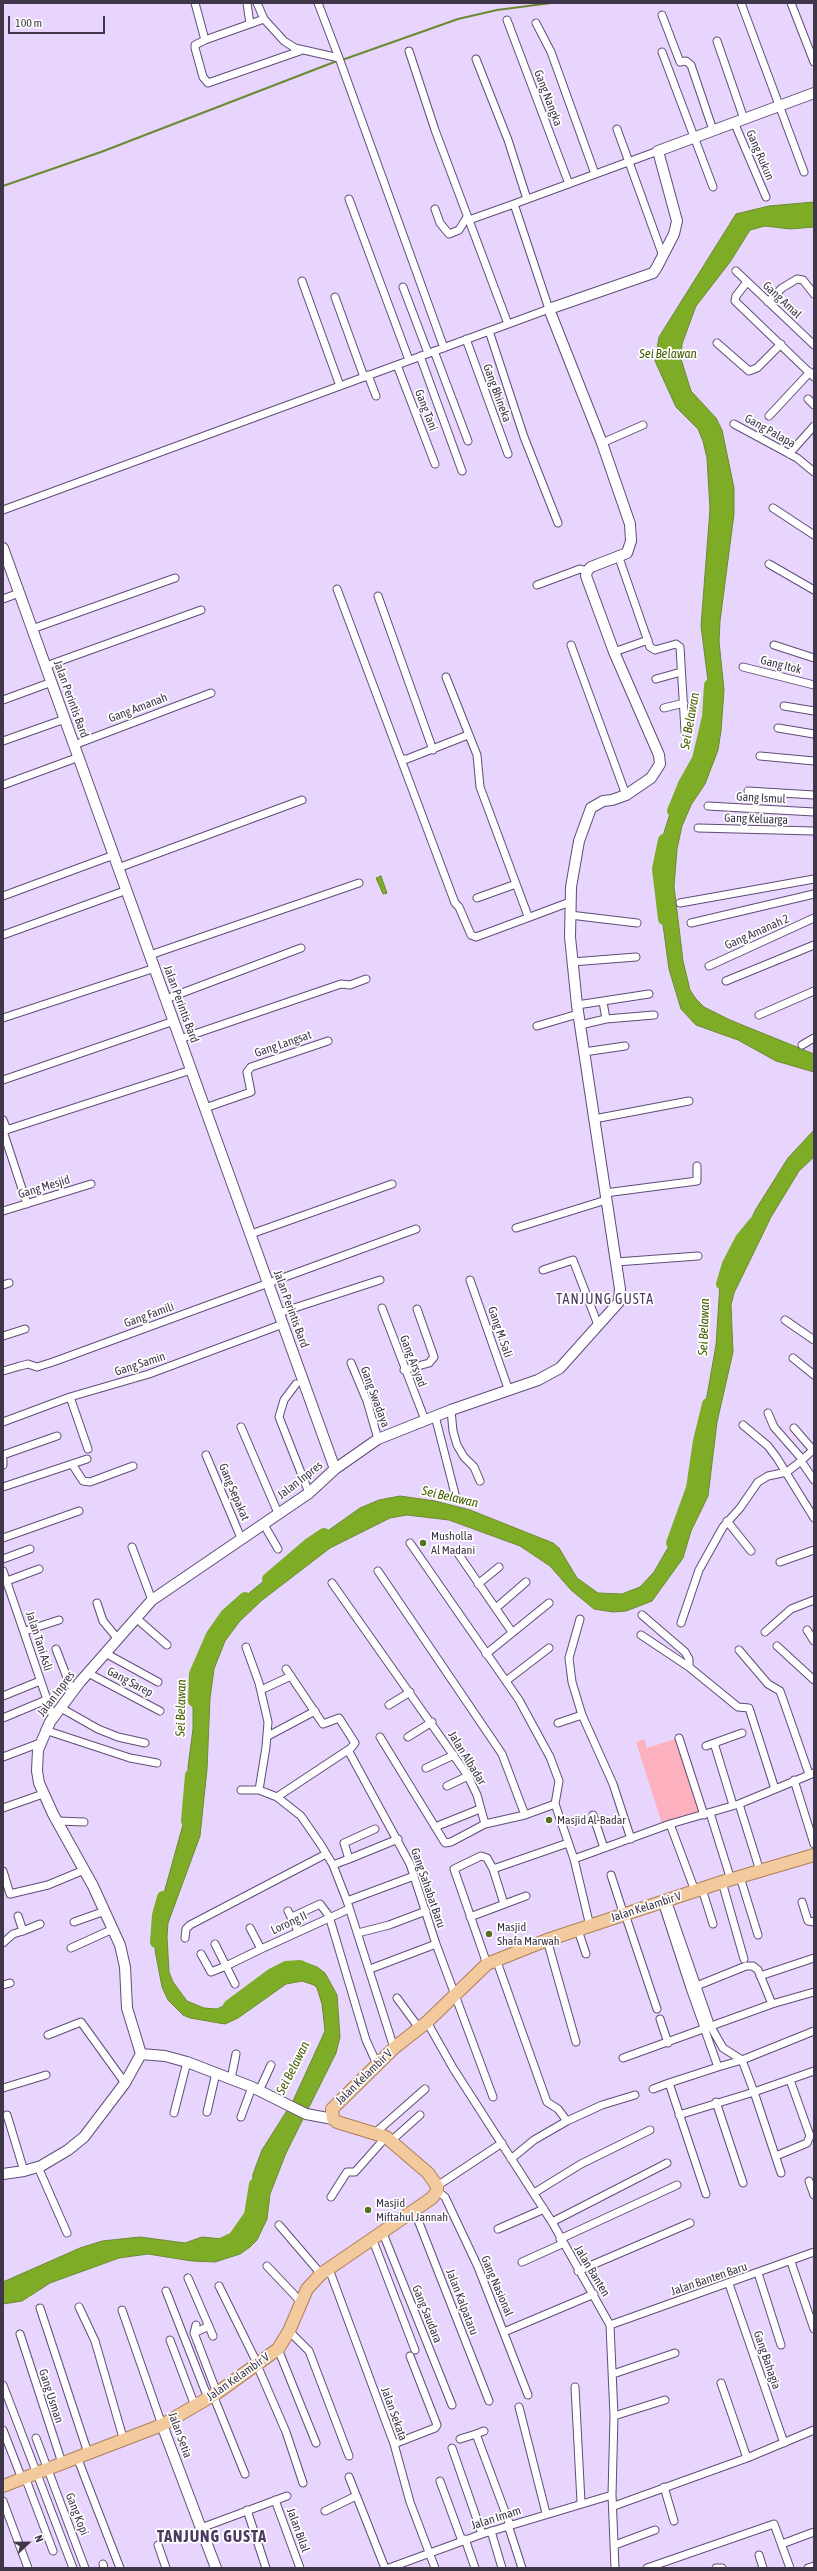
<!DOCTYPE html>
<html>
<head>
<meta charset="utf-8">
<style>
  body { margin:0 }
  #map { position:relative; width:817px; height:2571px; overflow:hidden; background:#e8d5fd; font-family:"Asap Condensed",sans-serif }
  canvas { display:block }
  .frame { position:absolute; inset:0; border:4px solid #3f3649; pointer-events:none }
  .north { position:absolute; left:8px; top:2523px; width:40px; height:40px; -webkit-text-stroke:3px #fff; paint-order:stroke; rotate:68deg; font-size:11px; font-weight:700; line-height:16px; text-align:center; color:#3f3649 }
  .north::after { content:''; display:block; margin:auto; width:14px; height:18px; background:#3f3649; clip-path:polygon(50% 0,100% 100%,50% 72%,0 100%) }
  .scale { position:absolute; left:8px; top:16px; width:97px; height:18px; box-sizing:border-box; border:2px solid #3f3649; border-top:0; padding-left:5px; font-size:12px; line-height:14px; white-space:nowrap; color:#3f3649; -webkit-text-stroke:3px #fff; paint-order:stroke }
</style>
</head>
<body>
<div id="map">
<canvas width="817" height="2571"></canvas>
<div class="frame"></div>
<div class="north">N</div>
<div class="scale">100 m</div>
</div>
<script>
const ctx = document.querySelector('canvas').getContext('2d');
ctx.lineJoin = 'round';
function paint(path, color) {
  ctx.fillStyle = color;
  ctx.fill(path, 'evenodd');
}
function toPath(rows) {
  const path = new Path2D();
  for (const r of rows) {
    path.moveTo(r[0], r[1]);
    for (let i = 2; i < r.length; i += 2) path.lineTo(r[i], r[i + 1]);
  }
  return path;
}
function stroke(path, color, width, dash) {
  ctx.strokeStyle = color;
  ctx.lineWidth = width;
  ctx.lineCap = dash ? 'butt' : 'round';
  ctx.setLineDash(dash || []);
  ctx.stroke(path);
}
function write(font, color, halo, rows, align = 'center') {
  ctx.font = font + ' "Asap Condensed",sans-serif';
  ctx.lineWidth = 3.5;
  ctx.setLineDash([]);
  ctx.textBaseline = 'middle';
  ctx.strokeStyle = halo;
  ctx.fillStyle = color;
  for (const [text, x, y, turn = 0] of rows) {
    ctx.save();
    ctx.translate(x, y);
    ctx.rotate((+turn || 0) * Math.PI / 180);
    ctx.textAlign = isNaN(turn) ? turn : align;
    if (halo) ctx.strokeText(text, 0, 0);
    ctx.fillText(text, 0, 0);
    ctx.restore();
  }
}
const green = toPath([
  [678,1738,703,1818,664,1830,636,1742,644,1739,647,1748]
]);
const water = toPath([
  [814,202,814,227,790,229,765,226,750,230,730,262,696,306,682,344,681,359,691,391,716,418,722,430,734,488,734,514,720,621,719,641,724,690,721,731,718,750,705,784,691,805,682,826,677,849,674,886,683,961,690,990,696,999,704,1007,730,1020,814,1054,814,1072,776,1061,738,1040,696,1025,681,1009,669,969,661,910,659,859,661,842,673,804,693,772,709,725,708,681,701,626,710,509,707,458,703,441,698,429,676,407,655,361,659,337,736,214,769,206,814,202],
  [381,876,387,893,383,894,376,878,381,876],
  [814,1130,814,1157,799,1171,771,1217,734,1293,731,1305,733,1352,717,1422,708,1496,691,1531,683,1558,652,1601,626,1611,613,1612,594,1609,571,1590,550,1566,520,1546,449,1520,407,1515,390,1518,330,1548,261,1601,239,1622,225,1641,214,1669,210,1698,207,1769,200,1836,168,1923,167,1937,169,1972,173,1982,187,2001,204,2008,217,2009,254,1991,281,1973,302,1965,309,1964,317,1967,325,1973,337,1995,340,2037,336,2053,286,2153,270,2194,267,2219,257,2240,250,2247,240,2254,215,2262,192,2261,148,2254,119,2258,50,2283,22,2301,3,2304,3,2282,80,2248,102,2241,140,2237,185,2243,202,2237,223,2239,237,2234,243,2229,251,2215,253,2174,262,2150,293,2101,325,2031,322,2004,317,1988,314,1985,302,1981,286,1984,238,2018,225,2024,190,2018,183,2015,168,2000,162,1987,155,1950,159,1911,189,1803,188,1767,193,1729,193,1690,202,1656,209,1639,238,1602,312,1542,360,1508,379,1500,400,1496,435,1501,470,1510,553,1543,559,1548,577,1578,598,1593,622,1594,640,1587,654,1572,669,1546,689,1498,716,1345,720,1284,756,1209,788,1158,814,1130]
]);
const stream = toPath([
  [342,60,458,19,497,10,551,3],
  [3,186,101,152,337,61]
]);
const river = toPath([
  [673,811,684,784,698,759,708,717,710,685],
  [664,919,658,869,664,840],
  [722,1284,728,1264,741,1239,754,1223],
  [672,1543,692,1488,699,1441,708,1404],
  [268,1579,309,1544,324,1534],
  [194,1701,195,1674,212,1635,226,1615,245,1598],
  [187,1821,191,1775],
  [156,1942,158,1915,163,1897],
  [229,2006,272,1974,286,1967,300,1966,313,1972],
  [223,2243,234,2238,250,2215,255,2184]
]);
const street = toPath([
  [195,3,205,40],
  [247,3,250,24],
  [257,3,264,19],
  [318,3,339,58],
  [741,3,804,172],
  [791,3,814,62],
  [662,15,680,62,686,61,691,65,713,130],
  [507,20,569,184],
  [536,23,551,52,595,174],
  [717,41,744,119],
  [300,51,208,83,203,77,195,48,195,45,205,40,264,19,284,41,295,48,339,58,444,348],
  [409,51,435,130,508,324],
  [662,52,713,187],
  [476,59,508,140,527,199],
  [734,122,766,197],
  [617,129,663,256],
  [349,199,409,360],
  [435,209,440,223,449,234,459,230,467,217],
  [469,220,514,204],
  [736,271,814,345],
  [302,281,340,386],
  [747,282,736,296,735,301,814,377],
  [403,287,428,353],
  [335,297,364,377],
  [768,302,782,288,797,279,803,280,814,294],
  [489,331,524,437,558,523],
  [466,339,508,454],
  [717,343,749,371,757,368,781,344],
  [434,351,468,441],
  [420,356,462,471],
  [397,365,435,464],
  [368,375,376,396],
  [808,399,814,405],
  [769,416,810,372],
  [734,424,797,458,814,472],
  [602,443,643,425],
  [789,454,814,426],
  [773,508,814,535],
  [3,510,549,309,514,204,658,151],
  [619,558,650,647,655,650,676,644,680,647,685,731],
  [769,564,814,590],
  [537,585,580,569,587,571],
  [337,589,455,903,459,907,471,935,476,937,530,917],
  [378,596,433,750],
  [3,599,19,593],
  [32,629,175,578],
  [571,645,626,795],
  [774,645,814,658],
  [614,652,648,640],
  [46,666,201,610],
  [743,667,814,685],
  [446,677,477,755,480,787,528,916,530,917,570,902],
  [656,679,681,672],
  [3,700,52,682],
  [784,706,814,711],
  [664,708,684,703],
  [778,728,814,734],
  [3,741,65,719],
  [74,745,211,693],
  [760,756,814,761],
  [401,759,407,759,468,735],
  [3,785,79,757],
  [748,791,814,795],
  [708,806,814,812],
  [698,828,814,831],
  [118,868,302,800],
  [3,896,114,855],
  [477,898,516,884],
  [680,903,814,879],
  [570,915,637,923],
  [691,923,814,894],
  [3,935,127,890],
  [150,955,359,883],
  [572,962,636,957],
  [709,966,814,918],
  [726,981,814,945],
  [166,999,301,948],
  [603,1002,606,1019],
  [577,1005,649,994],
  [759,1015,814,991],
  [3,1018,155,968],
  [580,1025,606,1019,654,1015],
  [537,1026,578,1014],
  [180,1039,341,984,350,985,366,979],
  [802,1045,814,1038],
  [584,1052,625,1046],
  [3,1080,174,1021],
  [205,1108,251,1092,247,1072,251,1067,328,1041],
  [594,1119,689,1101],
  [3,1120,7,1130],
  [605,1193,697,1181,697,1166],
  [27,1204,3,1131,191,1070],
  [3,1211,91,1184],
  [516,1228,606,1200],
  [251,1234,392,1184],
  [616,1262,698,1256],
  [543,1270,573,1260,598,1325],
  [470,1280,509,1391],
  [3,1285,9,1283],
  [382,1308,425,1420],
  [279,1313,380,1280],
  [785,1320,814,1340],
  [3,1336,25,1329],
  [793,1358,814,1375],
  [351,1363,367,1401,378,1439],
  [404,1370,429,1363,434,1357,417,1309],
  [3,1371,20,1366,28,1364,37,1367,53,1362,416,1229],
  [296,1384,284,1400,279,1417,309,1493],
  [70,1397,88,1449],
  [451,1410,453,1431,457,1445,464,1457,474,1467,480,1481],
  [768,1413,774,1427,802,1459],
  [435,1416,455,1494],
  [3,1422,70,1397,149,1374,283,1324],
  [743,1425,768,1446,777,1458,814,1518],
  [241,1427,278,1513],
  [794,1428,813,1450],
  [814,1449,801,1461,814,1480],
  [3,1455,57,1436],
  [206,1455,241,1538],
  [3,1460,3,1465],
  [72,1464,83,1481,90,1482,133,1466],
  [3,1487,87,1459],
  [727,1521,751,1551],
  [263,1523,278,1549],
  [3,1538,79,1511],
  [410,1543,519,1700,550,1757,559,1781,555,1804],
  [132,1547,152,1600],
  [457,1552,512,1632],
  [3,1559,30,1549],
  [780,1562,814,1550],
  [3,1571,53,1717],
  [378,1571,502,1754,525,1815],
  [7,1581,39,1569],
  [332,1583,468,1776,477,1795,485,1824],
  [478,1584,499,1567],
  [97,1603,103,1621,118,1639],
  [496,1608,526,1582],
  [642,1615,685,1652,689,1659,689,1667],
  [136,1618,167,1645],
  [580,1619,569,1658,572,1682,582,1715,613,1784,631,1839],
  [681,1623,699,1570,723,1527,740,1508,758,1482,768,1476,787,1472,801,1461],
  [807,1630,814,1641],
  [25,1631,59,1620],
  [765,1632,791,1609,814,1600],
  [641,1635,689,1667,738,1707,749,1708,775,1789],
  [777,1646,814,1680],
  [246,1647,259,1683,268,1722,266,1747,259,1790],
  [56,1649,70,1685,75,1689],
  [739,1650,768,1684,780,1691,809,1774],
  [105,1653,158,1682],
  [486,1654,549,1603],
  [88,1673,160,1711],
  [506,1681,549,1648],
  [261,1690,291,1676],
  [3,1696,40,1681],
  [389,1705,410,1692],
  [61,1708,98,1729,118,1737,145,1743],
  [3,1718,46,1700],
  [558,1723,582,1715],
  [45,1730,130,1758,157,1763],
  [268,1736,315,1711],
  [380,1737,445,1843,451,1842,485,1824,525,1815,555,1804],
  [408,1737,432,1722],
  [679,1738,704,1815],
  [714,1743,733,1805],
  [706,1746,742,1733],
  [348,1750,410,1864,436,1944,493,2097],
  [3,1757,40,1743],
  [426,1768,454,1755],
  [794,1780,814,1844],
  [447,1786,468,1776],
  [241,1790,259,1790,277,1797,301,1816,321,1845,333,1865,347,1901,394,2048],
  [277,1797,351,1748,355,1743,339,1718,323,1724,286,1669],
  [555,1804,574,1859,590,1926],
  [739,1804,760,1871],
  [3,1808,43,1794],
  [710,1813,731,1880],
  [593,1815,604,1848],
  [58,1821,84,1822],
  [670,1824,695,1891],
  [435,1827,480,1809],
  [375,1829,344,1843,349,1859,398,1839],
  [574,1859,670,1824,739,1804,814,1773],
  [333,1865,349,1859],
  [493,1869,568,1843],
  [3,1871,10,1894,48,1885,84,1870],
  [611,1875,624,1915],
  [740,1877,758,1935],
  [722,1882,744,1959],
  [702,1889,713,1924],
  [667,1900,711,2027,723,2048,742,2060,754,2092,814,2071],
  [347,1901,414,1876],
  [662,1902,690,1988,718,2067,669,2083,706,2194],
  [802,1902,808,1921,814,1922],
  [288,1911,298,1931],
  [625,1914,657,2009],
  [292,1917,320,1904,329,1916,366,2040,377,2064],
  [470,1917,526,1896],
  [74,1922,105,1911],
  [250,1928,261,1949,349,1909],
  [578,1930,586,1954],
  [23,1931,40,1924],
  [358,1933,389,1925,426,1911],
  [185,1938,186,1929,190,1925,326,1854],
  [547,1940,576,2042],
  [3,1943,13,1934,23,1931,18,1916],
  [215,1944,226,1966,261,1949],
  [71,1948,113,1929],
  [201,1954,211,1972,226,1966,235,1984],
  [496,1959,547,2102,558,2109,567,2121],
  [487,1964,454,1869,481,1856,487,1858,493,1869,504,1904],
  [370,1969,436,1944],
  [760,1976,814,1958],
  [3,1985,10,1983],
  [694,1987,746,1966,753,1966,758,1970,772,2004],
  [397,1998,419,2028],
  [660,2019,668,2043],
  [427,2022,453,2068,552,2222,610,2325,614,2416,612,2495,615,2568],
  [48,2035,81,2022,125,2083],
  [623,2058,772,2004,814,1992],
  [718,2067,742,2060,814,2031],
  [231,2079,236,2054],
  [3,2088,46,2075],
  [653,2089,669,2083],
  [259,2091,271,2065],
  [716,2102,743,2183],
  [207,2112,216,2073],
  [174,2113,187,2062],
  [7,2115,24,2171],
  [679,2115,754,2092,781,2173],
  [241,2117,252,2087],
  [375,2133,425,2089],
  [391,2141,420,2115],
  [776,2156,807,2143,810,2136,790,2080],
  [511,2159,534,2140,567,2121,602,2105,635,2095],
  [38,2167,67,2233],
  [809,2181,814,2195],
  [437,2186,502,2143],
  [437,2191,445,2197,478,2267,528,2395],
  [534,2193,581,2164,650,2130],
  [331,2197,347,2172,355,2172,386,2137],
  [414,2210,489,2401],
  [552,2222,667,2163],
  [279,2225,321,2274],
  [498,2229,544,2209],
  [382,2231,452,2405],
  [372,2238,415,2350],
  [560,2239,677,2185],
  [522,2262,562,2244],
  [791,2262,814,2329],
  [267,2266,301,2302],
  [329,2269,394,2444,410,2502,435,2568],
  [578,2271,690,2223],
  [758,2273,781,2345],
  [188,2278,213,2336],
  [729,2284,784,2443],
  [219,2286,258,2365],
  [166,2291,208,2398],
  [79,2307,95,2341,124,2441],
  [40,2308,88,2453],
  [122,2310,162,2425],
  [196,2325,194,2333,217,2393],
  [610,2325,814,2252],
  [289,2331,309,2351,349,2456],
  [504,2332,594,2294],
  [194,2333,209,2326],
  [20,2334,62,2463],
  [170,2340,195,2406],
  [278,2349,316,2443],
  [257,2365,286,2432,303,2483],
  [613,2374,675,2353],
  [721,2383,747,2458],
  [3,2385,73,2568],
  [575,2387,581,2502],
  [213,2395,245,2474],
  [519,2407,546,2513],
  [614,2416,665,2400],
  [3,2430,22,2479],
  [484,2431,476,2434,510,2525],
  [36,2438,85,2568],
  [460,2439,476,2434],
  [394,2444,435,2428,437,2425,410,2356],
  [452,2448,482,2534],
  [77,2457,120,2568],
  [25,2477,53,2551],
  [349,2477,385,2568],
  [440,2481,462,2541],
  [664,2487,674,2521],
  [275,2500,300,2568],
  [3,2501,28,2568],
  [614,2506,747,2458,814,2430],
  [247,2510,266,2568],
  [325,2511,356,2496],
  [508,2525,522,2568],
  [201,2528,287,2496],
  [491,2531,502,2568],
  [465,2539,475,2568],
  [782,2544,814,2532],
  [158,2545,166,2568],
  [615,2545,655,2530],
  [759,2555,763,2568],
  [103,2564,104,2568],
  [389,2568,482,2534,612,2495],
  [647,2568,774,2524,790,2568],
  [716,2568,722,2568],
  [808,2568,814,2566]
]);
const secondary = toPath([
  [3,548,335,1469],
  [141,2054,127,2008,125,1967,120,1945,93,1886,53,1814,39,1783,37,1771,38,1750,50,1722,80,1682,152,1600,309,1493,335,1469,378,1439,451,1410,538,1380,560,1368,619,1302,620,1289,577,1005,570,937,571,887,579,841,591,808,603,801,612,800,626,795,651,778,660,764,659,755,614,652,586,576,587,571,591,567,627,553,631,541,630,524,602,443,549,309,653,273,657,267,674,234,677,221,658,151,814,93],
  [141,2054,165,2056,187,2062,252,2087,306,2114,333,2119],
  [3,2174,24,2171,41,2166,68,2150,84,2137,125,2083,141,2054],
  [162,2425,216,2568]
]);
const primary = toPath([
  [3,2486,162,2425,217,2393,278,2349,289,2331,307,2289,321,2274,432,2198,437,2191,437,2186,428,2173,386,2137,337,2122,333,2119,332,2109,394,2048,427,2022,487,1964,547,1940,722,1882,814,1855]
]);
const markers = [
  [423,1543,4,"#547023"],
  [549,1820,4,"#547023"],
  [489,1934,4,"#547023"],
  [368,2210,4,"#547023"]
];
const streetNames = [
  ["Gang Nangka",548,98,69],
  ["Gang Rukun",760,155,67],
  ["Gang Amal",782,300,43],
  ["Gang Bhineka",497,393,70],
  ["Gang Tani",426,410,69],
  ["Gang Palapa",770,431,29],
  ["Gang Itok",781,665,14],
  ["Jalan Perintis Bard",71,699,70],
  ["Gang Amanah",138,708,-21],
  ["Gang Ismul",761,798,3],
  ["Gang Keluarga",756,819,2],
  ["Gang Amanah 2",757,932,-24],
  ["Jalan Perintis Bard",181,1004,70],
  ["Gang Langsat",283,1044,-19],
  ["Gang Mesjid",44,1187,-17],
  ["Jalan Perintis Bard",291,1309,70],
  ["Gang Famili",149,1315,-20],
  ["Gang M. Sali",500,1332,71],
  ["Gang Arsyad",413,1361,69],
  ["Gang Samin",140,1364,-18],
  ["Gang Swadaya",375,1397,70],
  ["Jalan Inpres",300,1480,-38],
  ["Gang Sepakat",234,1492,67],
  ["Jalan Tani Asli",39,1641,72],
  ["Gang Sarep",130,1682,28],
  ["Jalan Inpres",56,1694,-53],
  ["Jalan Albadar",467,1758,58],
  ["Gang Sahabat Baru",428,1888,71],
  ["Jalan Kelambir V",646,1907,-18],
  ["Lorong II",289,1923,-25],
  ["Jalan Kelambir V",364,2077,-44],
  ["Jalan Banten",592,2271,59],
  ["Jalan Banten Baru",709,2279,-19],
  ["Gang Nasional",497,2286,67],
  ["Jalan Kalpataru",462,2302,69],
  ["Gang Saudara",427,2314,68],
  ["Gang Bahagia",767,2360,71],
  ["Jalan Kelambir V",238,2377,-35],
  ["Gang Usman",51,2396,72],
  ["Jalan Sekata",394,2414,70],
  ["Jalan Setia",180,2435,70],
  ["Gang Kopi",77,2514,69],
  ["Jalan Imam",496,2518,-18],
  ["Jalan Bilal",298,2530,70]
];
const poiNames = [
  ["Musholla",431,1536],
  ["Al Madani",431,1550],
  ["Masjid Al-Badar",557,1820],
  ["Masjid",497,1927],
  ["Shafa Marwah",497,1941],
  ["Masjid",376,2203],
  ["Miftahul Jannah",376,2217]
];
const waterNames = [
  ["Sei Belawan",668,354],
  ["Sei Belawan",690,721,-80],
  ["Sei Belawan",704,1327,-88],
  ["Sei Belawan",450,1497,13],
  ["Sei Belawan",181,1708,-89],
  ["Sei Belawan",293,2068,-63]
];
const quarterNames = [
  ["TANJUNG GUSTA",605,1300]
];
const districtNames = [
  ["TANJUNG GUSTA",212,2537]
];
paint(green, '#fdb0be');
paint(water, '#7fac27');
stroke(water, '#6c8931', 1);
stroke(stream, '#6c8931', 2);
stroke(river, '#7fac27', 12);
stroke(street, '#614c76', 9);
stroke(secondary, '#614c76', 12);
stroke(primary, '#ae7f56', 14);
stroke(street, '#fff', 7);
stroke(secondary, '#fff', 10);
stroke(primary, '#f2ca9e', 12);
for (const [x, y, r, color] of markers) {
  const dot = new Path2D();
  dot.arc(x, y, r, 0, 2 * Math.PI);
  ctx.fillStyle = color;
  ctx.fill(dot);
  stroke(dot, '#fff', 1.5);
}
write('12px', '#3f3649', '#fff', streetNames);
write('12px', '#3f3649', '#fff', poiNames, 'left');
write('italic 13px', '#425e00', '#fff', waterNames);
ctx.letterSpacing = '1px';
write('14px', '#4c3860', '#fff', quarterNames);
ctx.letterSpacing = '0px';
ctx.letterSpacing = '1px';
write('bold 16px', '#4c3860', '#fff', districtNames);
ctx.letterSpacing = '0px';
</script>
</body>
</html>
